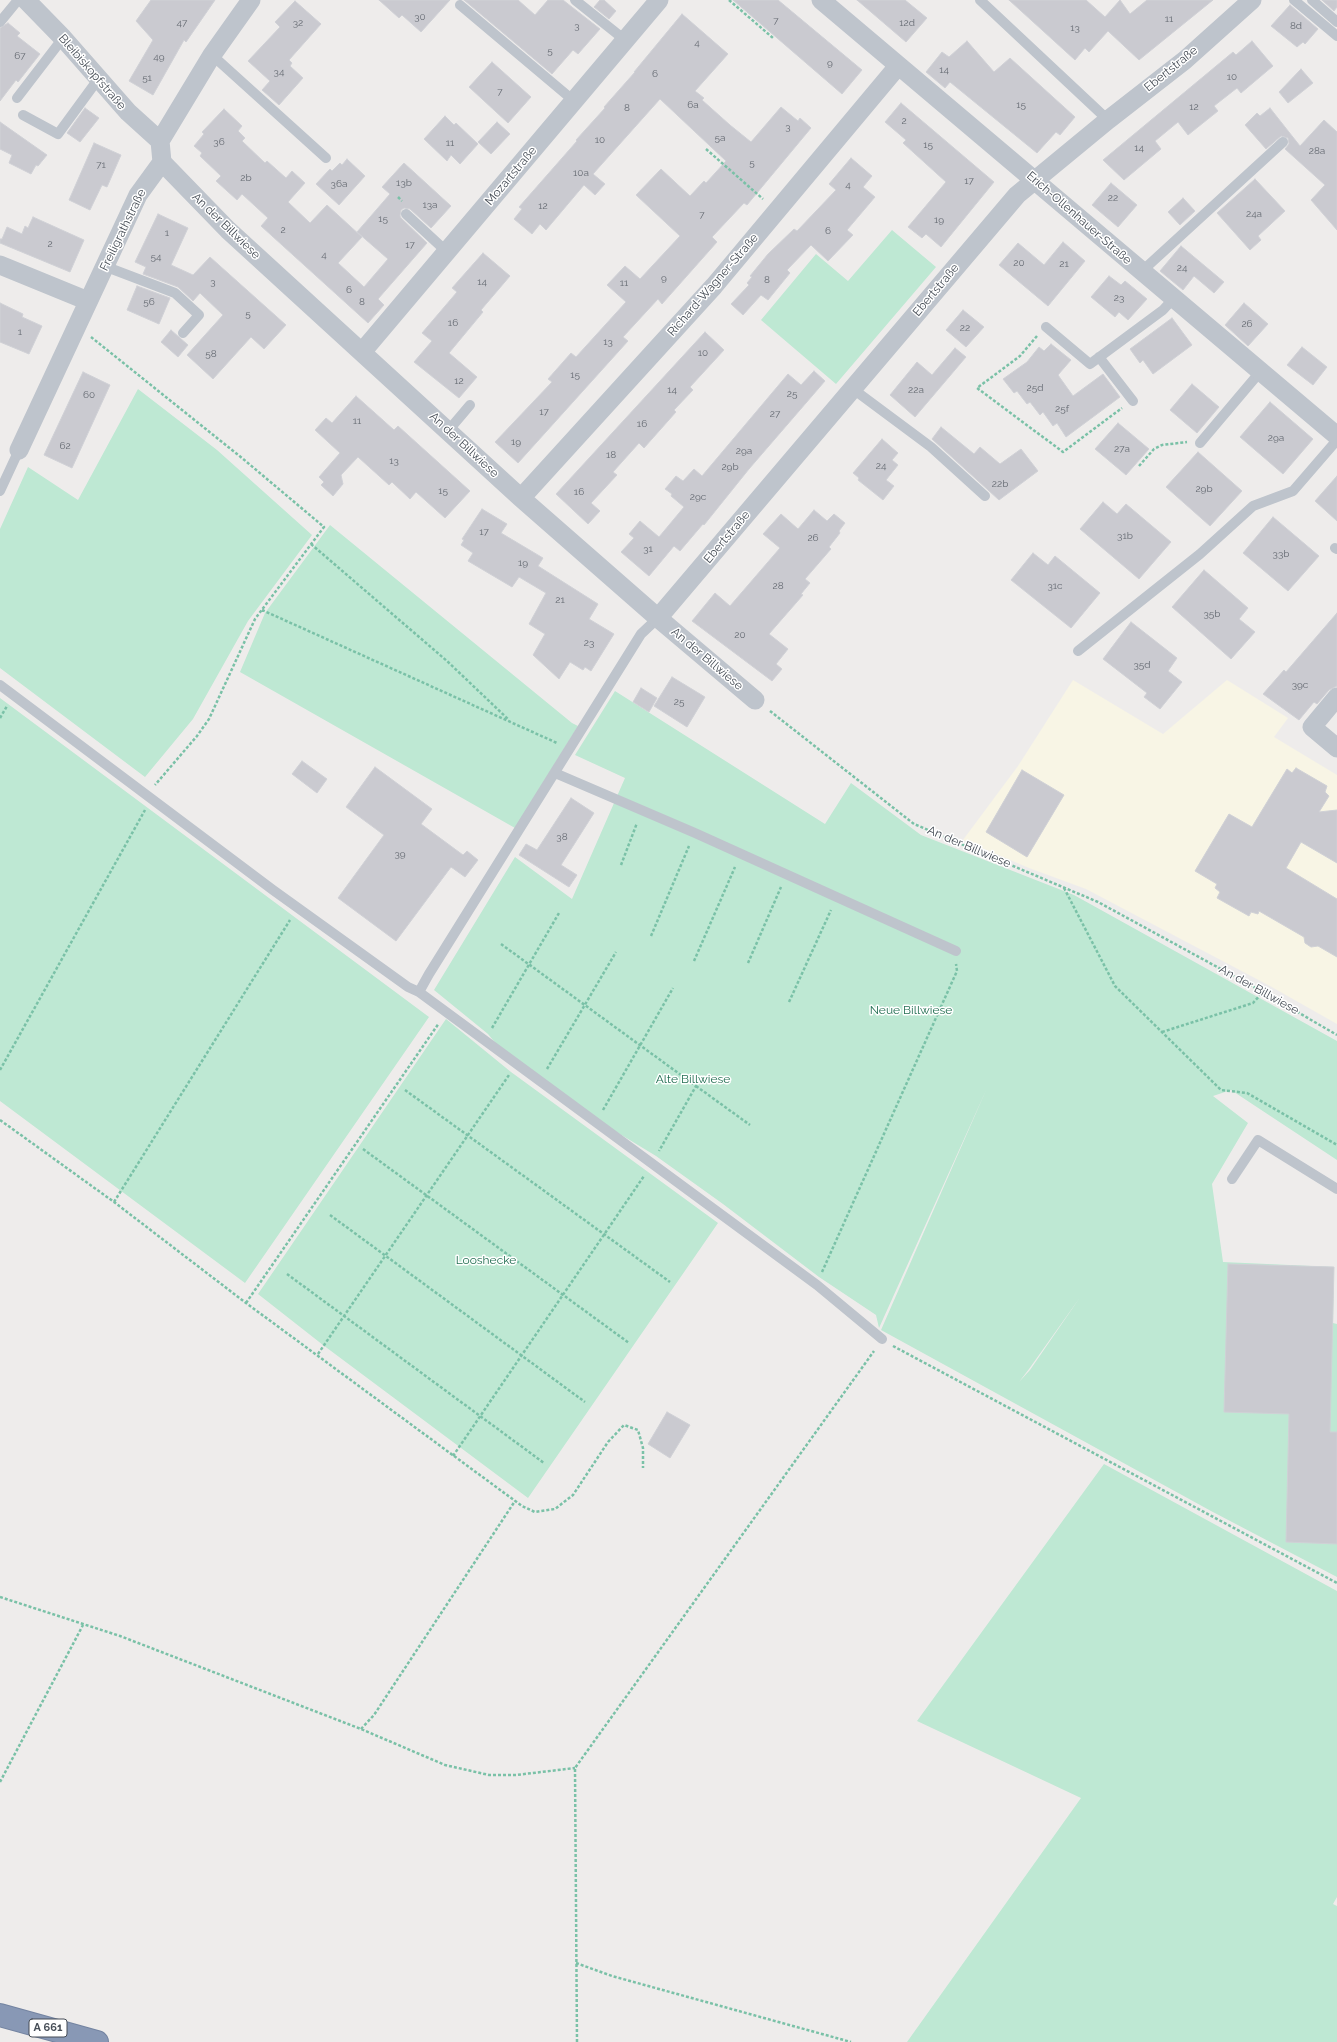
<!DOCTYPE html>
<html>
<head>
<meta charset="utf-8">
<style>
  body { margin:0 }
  canvas { display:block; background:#eeeceb }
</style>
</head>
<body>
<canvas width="1337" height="2042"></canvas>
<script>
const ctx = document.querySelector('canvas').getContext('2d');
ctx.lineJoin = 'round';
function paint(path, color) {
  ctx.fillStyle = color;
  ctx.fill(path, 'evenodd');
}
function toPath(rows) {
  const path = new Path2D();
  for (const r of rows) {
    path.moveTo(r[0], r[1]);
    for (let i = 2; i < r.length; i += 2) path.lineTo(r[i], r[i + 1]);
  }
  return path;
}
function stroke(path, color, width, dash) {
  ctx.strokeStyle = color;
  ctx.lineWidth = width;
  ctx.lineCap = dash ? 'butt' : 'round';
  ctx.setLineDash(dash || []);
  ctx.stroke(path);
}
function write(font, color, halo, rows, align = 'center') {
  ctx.font = font + ' Raleway,sans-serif';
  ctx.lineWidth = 3;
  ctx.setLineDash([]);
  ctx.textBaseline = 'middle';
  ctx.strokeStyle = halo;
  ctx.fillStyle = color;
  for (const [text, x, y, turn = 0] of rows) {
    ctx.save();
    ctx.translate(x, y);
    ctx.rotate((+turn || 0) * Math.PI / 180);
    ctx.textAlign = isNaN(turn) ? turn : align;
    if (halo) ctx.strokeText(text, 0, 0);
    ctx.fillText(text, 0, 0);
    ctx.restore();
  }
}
const commercial = toPath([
  [1073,680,1163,734,1227,680,1288,718,1274,737,1337,775,1337,1024,1270,986,1086,889,1029,868,963,840,1018,766]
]);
const green = toPath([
  [892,230,936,267,836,384,761,320,816,254,848,281],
  [138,389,217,450,312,535,248,621,193,719,145,777,0,668,0,529,28,467,78,500],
  [330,525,572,723,578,726,515,828,240,672,265,613],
  [615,691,825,824,851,783,921,835,1074,895,1337,1041,1337,1160,1231,1090,1213,1096,1248,1123,1212,1184,1223,1262,1334,1267,1333,1323,1337,1324,1337,1577,1211,1511,881,1330,987,1088,879,1328,876,1315,819,1277,723,1204,656,1156,605,1125,497,1045,488,1034,434,990,515,857,572,899,625,778,575,755],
  [1081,1296,1030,1370,1019,1382,1029,1369],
  [0,698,429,1017,245,1283,0,1101],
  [446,1019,511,1072,718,1223,528,1498,323,1345,258,1294],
  [1104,1464,1337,1591,1337,1897,1333,1904,1337,1906,1337,2042,907,2042,1081,1798,917,1721]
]);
const building = toPath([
  [151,0,215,0,186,42,184,40,153,95,129,81,153,40,136,21,151,0],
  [379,0,450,0,421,32,402,15,399,18,379,0],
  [464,0,518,0,535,15,548,0,563,0,600,29,578,54,573,50,552,74,464,0],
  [600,0,604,0,616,11,609,19,594,7,600,0],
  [733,0,778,0,862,70,842,94,733,0],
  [857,0,905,0,927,18,906,42,857,0],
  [1009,0,1086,0,1105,17,1120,0,1130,14,1147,0,1213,0,1139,60,1108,31,1089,52,1085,48,1075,60,1009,0],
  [1322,0,1337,0,1337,7,1334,11,1322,0],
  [295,1,321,24,289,60,292,63,290,66,303,78,279,105,262,90,270,81,248,61,280,27,275,22,295,1],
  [1290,5,1318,29,1305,44,1303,42,1297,47,1271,26,1290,5],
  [682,14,728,54,695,91,704,98,702,100,730,125,751,142,781,107,798,121,800,118,811,128,747,205,744,203,712,237,717,242,662,304,658,299,623,337,628,341,518,463,495,442,552,382,548,379,571,353,576,357,626,302,607,285,625,266,640,279,680,236,636,195,661,169,690,196,704,181,706,183,726,161,660,99,593,174,605,184,595,195,584,185,546,230,540,224,532,234,514,219,522,209,519,207,577,141,576,140,605,108,604,107,635,72,634,72,682,14],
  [8,23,20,33,17,36,40,54,18,82,16,80,0,101,0,28,8,23],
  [967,41,994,72,1010,58,1075,117,1060,135,1056,132,1037,153,950,82,945,88,926,72,942,52,949,57,967,41],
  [1252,41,1273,66,1241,93,1237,88,1214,106,1218,111,1188,135,1178,122,1155,141,1161,149,1124,180,1103,160,1233,52,1236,55,1252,41],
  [492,62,531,97,508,123,469,87,492,62],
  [1301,69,1313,83,1288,103,1279,92,1301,69],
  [901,103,994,182,941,247,926,234,922,238,908,227,946,182,903,143,906,140,885,122,901,103],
  [85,108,99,118,80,142,67,133,85,108],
  [1270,108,1300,146,1324,120,1337,132,1337,230,1311,200,1325,185,1285,149,1289,144,1288,138,1281,136,1266,149,1245,125,1257,113,1260,116,1270,108],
  [224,109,242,126,238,131,245,138,242,141,265,163,267,161,286,178,292,171,305,183,288,202,310,223,327,205,362,237,338,263,364,287,388,259,357,232,390,194,382,187,404,163,451,206,431,228,410,209,404,208,401,210,400,216,401,218,427,243,378,299,384,305,368,323,261,226,268,218,242,194,237,200,216,181,221,176,200,156,202,153,194,146,204,134,202,132,224,109],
  [445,116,454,125,456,123,478,144,460,164,451,155,447,161,424,139,445,116],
  [0,122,47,155,38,166,36,165,31,174,9,163,12,155,0,149,0,122],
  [497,122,510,134,491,154,478,142,497,122],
  [94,143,121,155,107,187,102,185,90,210,69,200,94,143],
  [851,158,872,176,863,187,875,197,847,230,853,235,828,261,811,245,787,270,790,273,768,300,761,295,743,315,731,304,749,285,747,283,752,277,750,276,768,254,794,229,797,231,836,190,829,184,851,158],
  [347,159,365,176,339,205,316,184,330,169,332,171,340,163,342,165,347,159],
  [1255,179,1285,211,1258,236,1261,240,1250,250,1217,213,1255,179],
  [1111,183,1137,205,1118,227,1092,205,1111,183],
  [1183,198,1195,211,1180,225,1168,212,1183,198],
  [158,214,188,228,171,265,193,275,210,257,286,325,264,349,251,337,213,379,187,355,223,315,200,293,193,301,178,287,143,274,146,267,135,262,158,214],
  [33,217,84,240,70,272,0,243,0,239,2,239,7,227,22,234,25,226,28,228,33,217],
  [1063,242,1085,261,1048,306,999,265,1018,243,1044,265,1063,242],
  [1181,246,1224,282,1214,293,1194,276,1183,290,1160,271,1181,246],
  [483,253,510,276,481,310,483,312,449,353,477,377,459,398,414,362,432,341,422,333,457,292,452,288,483,253],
  [1109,276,1121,285,1125,281,1147,299,1128,320,1119,312,1115,317,1091,297,1109,276],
  [137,286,170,298,159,324,127,310,137,286],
  [0,303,23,314,22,317,42,326,29,354,0,342,0,303],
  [1244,303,1268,324,1248,346,1225,325,1244,303],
  [963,310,984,327,966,347,946,330,963,310],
  [1172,318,1192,345,1153,374,1143,360,1140,363,1130,349,1172,318],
  [171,330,188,345,178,357,161,342,171,330],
  [705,332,724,350,690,387,693,390,674,410,676,412,644,448,639,443,613,472,617,475,591,503,600,511,588,524,556,494,705,332],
  [1051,344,1071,360,1058,375,1073,396,1103,374,1120,397,1066,437,1057,423,1053,426,1043,412,1040,415,1030,402,1027,404,1017,391,1014,393,1003,379,1027,362,1039,347,1044,351,1051,344],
  [1302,347,1327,367,1313,385,1287,365,1302,347],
  [955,348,966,357,915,417,890,395,917,362,932,375,955,348],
  [814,371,825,381,749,469,704,525,703,524,680,551,674,546,649,576,621,552,634,538,629,534,640,521,659,537,684,507,671,496,672,494,665,489,676,476,683,481,694,469,702,476,788,374,801,385,814,371],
  [83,372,110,385,72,468,44,455,83,372],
  [1192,384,1219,407,1197,433,1170,410,1192,384],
  [356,396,394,430,398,426,470,491,445,518,416,492,410,499,392,482,389,485,358,457,341,475,343,484,333,496,321,485,324,482,319,477,340,453,315,430,326,418,332,423,356,396],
  [1270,402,1313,439,1283,474,1240,437,1270,402],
  [1118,423,1149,449,1126,475,1095,449,1118,423],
  [941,427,974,454,980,447,1000,464,1021,449,1038,471,999,500,932,439,941,427],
  [882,439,898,453,892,460,898,465,886,480,894,486,883,500,858,480,859,478,853,473,882,439],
  [1198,452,1242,491,1210,526,1166,487,1198,452],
  [1337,476,1337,521,1315,501,1337,476],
  [1103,502,1117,514,1126,504,1171,542,1139,579,1080,529,1103,502],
  [482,509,507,524,501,533,543,558,538,566,598,604,589,619,614,634,591,671,585,667,583,670,570,662,559,679,533,655,545,634,529,624,546,593,519,577,512,587,468,561,473,553,461,545,464,540,462,539,482,509],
  [814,510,827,521,834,514,845,523,839,531,840,533,829,547,831,549,805,579,810,583,801,594,803,595,769,634,788,649,776,664,782,669,772,681,692,621,715,593,730,606,780,548,763,534,781,514,798,529,814,510],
  [1273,517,1319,556,1288,591,1243,553,1273,517],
  [1033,553,1048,565,1055,556,1100,593,1071,628,1011,580,1033,553],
  [1204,570,1248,608,1239,619,1255,632,1231,659,1172,607,1204,570],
  [1337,613,1337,686,1329,690,1317,704,1314,702,1299,720,1263,694,1284,670,1286,672,1337,613],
  [1131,622,1177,658,1168,671,1182,682,1160,709,1144,697,1147,693,1103,659,1131,622],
  [672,677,705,697,687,727,654,706,672,677],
  [641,688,657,698,649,712,633,702,641,688],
  [302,761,327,779,317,793,292,774,302,761],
  [375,767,432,809,421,824,463,855,467,851,478,860,465,877,451,867,396,941,338,898,384,835,346,807,375,767],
  [1296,768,1327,786,1325,792,1329,796,1319,812,1337,810,1337,863,1301,842,1286,868,1337,899,1337,957,1318,946,1311,947,1305,943,1304,937,1259,911,1258,914,1251,912,1249,916,1217,898,1220,892,1215,888,1217,884,1195,871,1229,814,1252,827,1287,769,1292,773,1296,768],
  [1022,770,1064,795,1027,857,986,832,1022,770],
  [571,798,594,813,561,865,577,875,569,887,519,855,526,844,537,850,571,798],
  [1228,1264,1334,1267,1330,1432,1337,1432,1337,1544,1286,1542,1289,1414,1224,1412,1228,1264],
  [667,1412,690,1425,670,1458,648,1444,667,1412]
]);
const path = toPath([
  [729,0,773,38],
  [706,149,763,199],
  [398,197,402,201],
  [1037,336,1020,356,977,388,1063,452,1122,408],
  [91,337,242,458,324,527,255,619,209,719,197,736,155,785],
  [1139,466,1154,449,1162,445,1187,442],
  [311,544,447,661,509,720],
  [262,610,557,743],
  [770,711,914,824,1098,902,1263,992,1337,1035],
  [0,718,7,706],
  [621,865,637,823],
  [1064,888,1115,986,1221,1090,1247,1093,1337,1145],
  [651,936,689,846],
  [501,944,696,1086,659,1151],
  [694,961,735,867],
  [748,963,781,887],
  [789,1002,831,910],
  [492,1028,559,913],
  [1162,1032,1253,1003,1263,992],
  [547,1069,616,952],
  [0,1070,145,810],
  [696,1086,750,1125],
  [405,1090,670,1282],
  [603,1110,673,988],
  [0,1120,114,1202,246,1303,522,1506,535,1512,555,1509,573,1495,608,1442,624,1425,638,1430,643,1448,643,1468],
  [363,1149,629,1343],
  [114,1202,290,920],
  [330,1215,585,1402],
  [822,1272,957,971,956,964],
  [287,1274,544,1463],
  [246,1303,439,1023],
  [893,1346,1337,1583],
  [318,1354,509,1075],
  [453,1456,644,1176],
  [0,1597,120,1636,361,1729,445,1765,489,1775,516,1775,575,1768],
  [361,1729,374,1715,515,1501],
  [0,1782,83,1625],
  [576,1963,612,1976,851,2042],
  [577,2042,575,1768,874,1351]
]);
const service = toPath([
  [575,0,625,40],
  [980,0,1108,120],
  [1294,0,1337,36],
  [1312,0,1337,22],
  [460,5,574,101],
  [0,22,18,0],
  [212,55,326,158],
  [17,98,63,38],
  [23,115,58,134,99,78],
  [406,214,447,252],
  [104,266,175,293,199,315,183,333],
  [1141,272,1283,142],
  [1046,327,1090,364,1163,310,1173,299],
  [1099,357,1133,401],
  [853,389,931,447,985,496],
  [448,431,470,405],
  [1200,443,1260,372],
  [0,491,19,450],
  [1335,548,1337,549],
  [1078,651,1200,554,1253,506,1293,491,1337,440],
  [0,685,273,890,408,987,419,992,817,1285,882,1339],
  [555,773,695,833,956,951],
  [419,992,429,974,641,634,658,618],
  [1232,1179,1258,1140,1337,1189]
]);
const minor = toPath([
  [26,0,63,38,128,112,160,141],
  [821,0,1337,436],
  [162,162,228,230,521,498,658,618,755,700],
  [0,265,88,301],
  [362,352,659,0],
  [19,450,138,195,162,162,160,141,212,55,251,0],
  [521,498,714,286,898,66],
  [658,618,1017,195,1108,120,1185,60,1252,0],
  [1337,697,1312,727,1337,748]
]);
const motorway = toPath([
  [0,2015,97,2042]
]);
const numberNames = [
  ["30",420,17],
  ["11",1169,19],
  ["7",776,21],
  ["47",182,23],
  ["32",298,23],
  ["12d",907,23],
  ["3",577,26],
  ["8d",1296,26],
  ["13",1075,28],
  ["4",697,43],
  ["5",550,51],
  ["67",20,56],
  ["49",159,57],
  ["9",830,63],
  ["14",944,70],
  ["34",279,72],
  ["6",655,74],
  ["10",1232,77],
  ["51",147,78],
  ["7",500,92],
  ["6a",693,105],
  ["15",1021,105],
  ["12",1194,107],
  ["8",627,108],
  ["2",904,121],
  ["3",788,127],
  ["5a",720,138],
  ["10",600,140],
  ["36",219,142],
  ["11",450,143],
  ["15",928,145],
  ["14",1139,148],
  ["28a",1317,151],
  ["5",752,163],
  ["71",101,165],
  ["10a",581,173],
  ["2b",246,178],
  ["17",969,181],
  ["13b",404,183],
  ["36a",339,184],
  ["4",848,185],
  ["22",1113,198],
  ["13a",430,205],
  ["12",543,206],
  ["24a",1254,214],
  ["7",702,215],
  ["15",383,219],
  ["19",939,220],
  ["2",283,230],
  ["6",828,231],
  ["1",167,233],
  ["2",50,244],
  ["17",410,245],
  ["4",324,255],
  ["54",156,257],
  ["20",1019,263],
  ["21",1064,264],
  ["24",1182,268],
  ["9",664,278],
  ["8",767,280],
  ["3",213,282],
  ["14",482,282],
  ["11",624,283],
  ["6",349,290],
  ["23",1119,298],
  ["56",149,302],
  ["8",362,302],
  ["5",248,314],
  ["16",453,323],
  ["26",1247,324],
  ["22",965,328],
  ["1",20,332],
  ["13",608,342],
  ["10",703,353],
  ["58",211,354],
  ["15",575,375],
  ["12",459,381],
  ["25d",1035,388],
  ["14",672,390],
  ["22a",916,390],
  ["25",792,394],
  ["60",89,395],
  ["25f",1062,409],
  ["17",544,412],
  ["27",775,414],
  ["11",357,421],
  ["16",642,424],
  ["29a",1276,438],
  ["19",516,442],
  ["62",65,446],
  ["27a",1122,449],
  ["29a",744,451],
  ["18",611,455],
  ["13",394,461],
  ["24",881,466],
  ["29b",730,467],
  ["22b",1000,484],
  ["29b",1204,489],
  ["15",443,491],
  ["16",579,492],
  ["29c",698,497],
  ["17",484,532],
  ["31b",1125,536],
  ["26",813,538],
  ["31",648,549],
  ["33b",1281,554],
  ["19",523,563],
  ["28",778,586],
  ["31c",1055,586],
  ["21",560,600],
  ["35b",1212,614],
  ["20",740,635],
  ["23",589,643],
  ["35d",1142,665],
  ["39c",1300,685],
  ["25",679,702],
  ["38",562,837],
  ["39",400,854]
];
const shields = [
  [48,2028,38]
];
const shieldNames = [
  ["A 661",48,2028]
];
const streetNames = [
  ["Ebertstraße",1171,69,-39],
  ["Bleibiskopfstraße",92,72,49],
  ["Mozartstraße",511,176,-50],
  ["Erich-Ollenhauer-Straße",1079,218,41],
  ["An der Billwiese",226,226,44],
  ["Freiligrathstraße",123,230,-64],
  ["Richard-Wagner-Straße",713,285,-49],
  ["Ebertstraße",936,290,-50],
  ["An der Billwiese",464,445,43],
  ["Ebertstraße",727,537,-50],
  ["An der Billwiese",707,659,40],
  ["An der Billwiese",969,847,23],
  ["An der Billwiese",1259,990,29]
];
const parkNames = [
  ["Neue Billwiese",911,1010],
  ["Alte Billwiese",693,1079],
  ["Looshecke",486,1260]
];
paint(commercial, '#f8f5e5');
paint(green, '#bee8d3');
paint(building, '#cacad0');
stroke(building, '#d0d1d6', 1);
stroke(motorway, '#7484a1', 24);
stroke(path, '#7ac1a7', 2.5, [3, 2]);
stroke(service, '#bec4cc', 10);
stroke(minor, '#bec4cc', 19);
stroke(motorway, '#8898b5', 22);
write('10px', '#676c74', null, numberNames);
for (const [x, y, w] of shields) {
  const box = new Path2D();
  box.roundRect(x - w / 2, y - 9, w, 18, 3);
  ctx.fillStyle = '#fff';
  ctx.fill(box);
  stroke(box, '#464d56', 1);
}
write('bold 11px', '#464d56', null, shieldNames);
write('12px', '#464d56', '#fff', streetNames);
write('12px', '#216e51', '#fff', parkNames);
</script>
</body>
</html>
